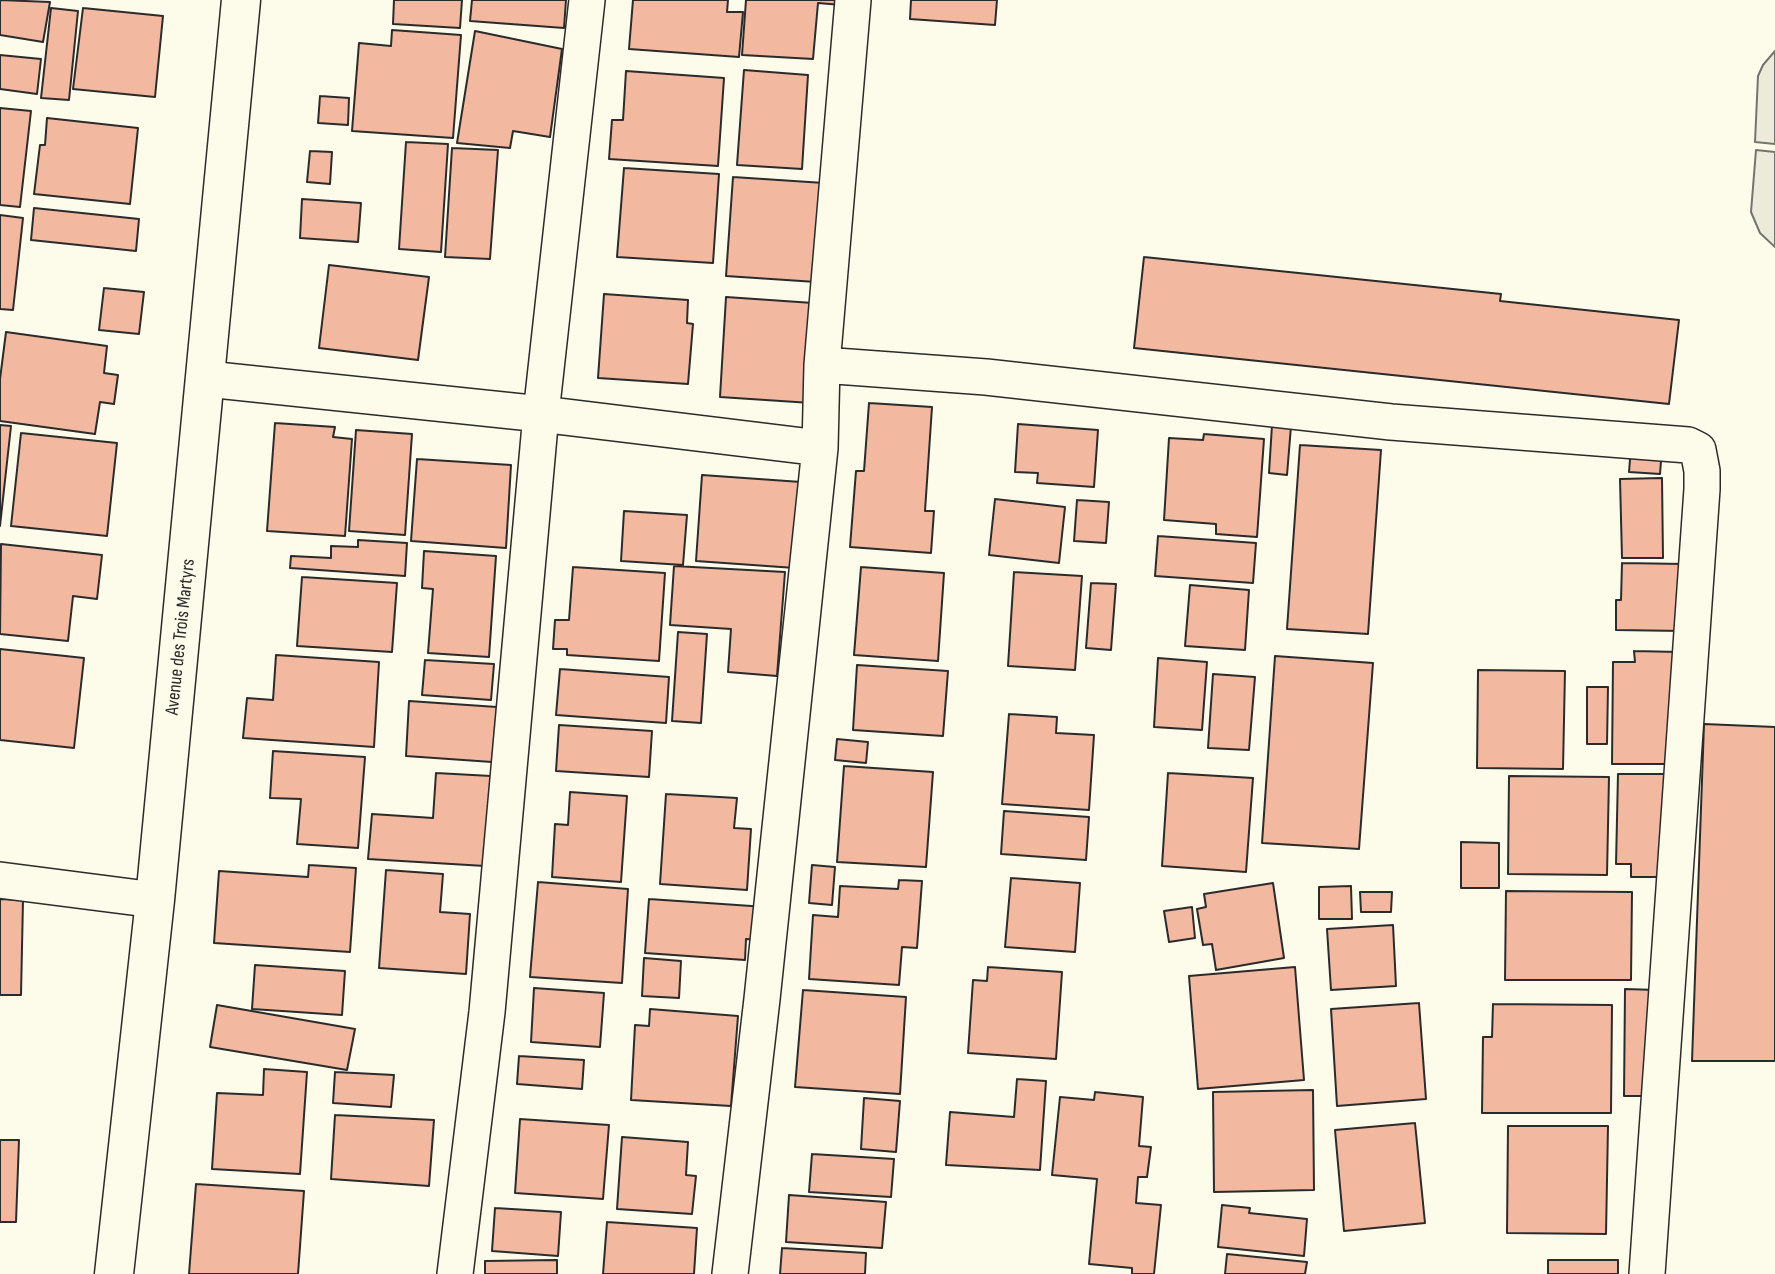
<!DOCTYPE html>
<html>
<head>
<meta charset="utf-8">
<style>
  body { margin:0 }
  canvas { display:block; background:#fdfbea }
</style>
</head>
<body>
<canvas width="1775" height="1274"></canvas>
<script>
const ctx = document.querySelector('canvas').getContext('2d');
ctx.lineJoin = 'round';
function paint(path, color) {
  ctx.fillStyle = color;
  ctx.fill(path, 'evenodd');
}
function toPath(rows) {
  const path = new Path2D();
  for (const r of rows) {
    path.moveTo(r[0], r[1]);
    for (let i = 2; i < r.length; i += 2) path.lineTo(r[i], r[i + 1]);
  }
  return path;
}
function stroke(path, color, width, dash) {
  ctx.strokeStyle = color;
  ctx.lineWidth = width;
  ctx.lineCap = dash ? 'butt' : 'round';
  ctx.setLineDash(dash || []);
  ctx.stroke(path);
}
function write(font, color, halo, rows, align = 'center') {
  ctx.font = font + ' "Sofia Sans Condensed",sans-serif';
  ctx.lineWidth = 5;
  ctx.setLineDash([]);
  ctx.textBaseline = 'middle';
  ctx.strokeStyle = halo;
  ctx.fillStyle = color;
  for (const [text, x, y, turn = 0] of rows) {
    ctx.save();
    ctx.translate(x, y);
    ctx.rotate((+turn || 0) * Math.PI / 180);
    ctx.textAlign = isNaN(turn) ? turn : align;
    if (halo) ctx.strokeText(text, 0, 0);
    ctx.fillText(text, 0, 0);
    ctx.restore();
  }
}
const green = toPath([
  [1775,51,1775,144,1755,142,1758,76,1763,65,1775,51],
  [1756,150,1775,152,1775,247,1760,233,1751,212,1756,150]
]);
const building = toPath([
  [0,0,50,2,43,42,0,35,0,0],
  [394,0,462,0,460,28,393,24,394,0],
  [472,0,566,0,564,28,470,21,472,0],
  [633,0,728,0,727,12,743,12,739,57,629,49,633,0],
  [746,0,843,0,842,5,818,3,813,59,742,55,746,0],
  [911,0,997,0,995,25,910,19,911,0],
  [51,8,78,11,69,100,41,98,51,8],
  [83,8,163,16,155,97,73,89,83,8],
  [392,30,461,35,453,138,352,131,359,43,391,46,392,30],
  [475,31,562,49,550,137,513,131,510,148,457,143,475,31],
  [0,55,41,59,37,94,0,89,0,55],
  [744,70,808,75,802,169,737,165,744,70],
  [626,71,724,78,718,166,609,159,612,120,623,120,626,71],
  [320,96,349,98,348,125,318,123,320,96],
  [0,108,31,111,20,207,0,205,0,108],
  [47,118,138,128,130,204,34,194,40,145,45,145,47,118],
  [406,142,448,144,441,252,399,249,406,142],
  [452,148,498,150,490,259,445,257,452,148],
  [310,151,332,152,330,184,307,182,310,151],
  [624,168,719,174,713,263,617,257,624,168],
  [733,177,824,183,816,282,726,276,733,177],
  [302,199,361,203,358,242,300,238,302,199],
  [34,208,139,219,136,251,31,240,34,208],
  [0,215,23,218,13,310,0,309,0,215],
  [1144,257,1501,294,1500,301,1679,320,1669,404,1134,348,1144,257],
  [329,265,429,277,418,360,319,348,329,265],
  [104,288,144,292,139,334,99,330,104,288],
  [604,294,688,300,687,323,693,324,688,384,598,378,604,294],
  [726,297,813,303,811,403,720,397,726,297],
  [6,332,107,346,104,373,118,375,114,404,100,402,95,434,0,421,0,379,6,332],
  [869,403,932,407,925,511,934,511,931,553,850,547,856,471,864,471,869,403],
  [275,423,335,427,333,437,352,439,345,536,267,531,275,423],
  [1018,424,1098,430,1094,487,1037,483,1038,473,1015,472,1018,424],
  [0,425,11,426,0,526,0,425],
  [1272,425,1291,426,1287,475,1269,473,1272,425],
  [356,430,412,434,405,535,349,531,356,430],
  [21,433,117,443,107,536,11,526,21,433],
  [1204,434,1264,439,1257,537,1216,534,1216,524,1164,520,1169,438,1203,440,1204,434],
  [1300,445,1381,450,1368,634,1287,629,1300,445],
  [1631,447,1662,448,1660,474,1629,472,1631,447],
  [417,459,511,465,506,548,411,541,417,459],
  [702,475,801,482,795,568,696,561,702,475],
  [1662,478,1663,558,1622,558,1620,479,1662,478],
  [995,499,1065,507,1059,563,989,555,995,499],
  [1077,500,1109,502,1106,543,1074,541,1077,500],
  [624,511,687,515,683,565,621,561,624,511],
  [1158,536,1256,543,1253,583,1155,576,1158,536],
  [358,540,407,543,405,576,290,568,291,556,331,558,331,546,358,547,358,540],
  [1,544,102,555,97,599,73,596,68,641,0,634,1,544],
  [424,551,496,556,489,657,428,653,433,589,422,588,424,551],
  [1622,563,1684,564,1683,631,1616,630,1616,600,1621,600,1622,563],
  [674,566,785,572,777,676,728,672,731,629,670,625,674,566],
  [573,567,665,573,659,661,567,655,567,649,553,649,555,620,569,620,573,567],
  [861,567,944,573,938,661,854,655,861,567],
  [1014,572,1082,576,1075,670,1008,666,1014,572],
  [302,577,397,583,392,652,297,646,302,577],
  [1091,583,1116,584,1111,650,1086,648,1091,583],
  [1190,585,1249,590,1245,650,1185,646,1190,585],
  [678,632,707,634,701,723,672,721,678,632],
  [0,649,84,658,74,748,0,740,0,649],
  [1634,651,1679,652,1670,764,1612,764,1613,662,1635,662,1634,651],
  [276,655,379,662,374,747,243,738,247,698,273,700,276,655],
  [1275,656,1373,663,1359,849,1262,843,1275,656],
  [1158,658,1207,662,1202,730,1154,727,1158,658],
  [425,660,494,664,491,700,422,695,425,660],
  [857,665,948,671,943,736,853,730,857,665],
  [560,669,669,677,666,723,556,715,560,669],
  [1478,670,1565,671,1563,769,1477,768,1478,670],
  [1213,674,1255,677,1249,750,1208,748,1213,674],
  [1587,687,1608,687,1607,744,1587,744,1587,687],
  [409,701,497,707,492,762,406,756,409,701],
  [1009,714,1057,717,1056,733,1094,735,1089,810,1002,804,1009,714],
  [1704,724,1775,727,1775,1061,1692,1061,1704,724],
  [559,725,652,731,649,777,556,771,559,725],
  [837,739,868,742,866,763,835,760,837,739],
  [273,751,365,757,358,848,297,844,301,799,270,798,273,751],
  [844,766,933,772,926,867,837,862,844,766],
  [436,773,491,776,485,866,368,859,372,814,433,818,436,773],
  [1168,773,1253,778,1246,872,1162,866,1168,773],
  [1618,774,1670,774,1669,877,1631,877,1631,864,1616,864,1618,774],
  [1509,776,1609,777,1607,875,1508,874,1509,776],
  [570,792,627,796,621,882,552,877,555,824,568,825,570,792],
  [666,794,737,798,734,828,751,829,747,890,660,884,666,794],
  [1004,811,1089,817,1086,860,1001,854,1004,811],
  [1461,842,1499,843,1499,888,1461,888,1461,842],
  [309,865,356,868,350,952,214,943,219,871,308,877,309,865],
  [812,865,835,867,832,905,809,903,812,865],
  [386,870,443,874,440,912,470,914,466,974,379,968,386,870],
  [1011,878,1080,883,1075,952,1005,947,1011,878],
  [899,880,922,881,917,948,902,947,899,985,809,979,813,915,838,917,840,886,898,889,899,880],
  [538,882,628,889,622,983,530,977,538,882],
  [1273,883,1284,958,1216,970,1212,944,1203,945,1197,909,1206,907,1204,894,1273,883],
  [1351,886,1352,919,1319,919,1319,887,1351,886],
  [1506,891,1632,892,1631,980,1505,980,1506,891],
  [1360,892,1392,892,1391,912,1361,912,1360,892],
  [0,899,23,900,21,995,0,995,0,899],
  [649,899,766,907,763,940,746,939,745,960,645,953,649,899],
  [1192,907,1195,938,1169,942,1164,911,1192,907],
  [1393,925,1396,986,1331,990,1327,929,1393,925],
  [644,958,681,961,679,998,642,996,644,958],
  [255,965,345,971,342,1015,252,1009,255,965],
  [988,967,1062,972,1056,1059,968,1053,973,980,987,981,988,967],
  [1295,967,1304,1080,1198,1089,1189,976,1295,967],
  [534,988,604,993,600,1047,531,1042,534,988],
  [1625,989,1657,990,1656,1096,1624,1096,1625,989],
  [803,990,906,997,900,1094,795,1087,803,990],
  [1419,1003,1426,1099,1337,1106,1331,1009,1419,1003],
  [1493,1004,1612,1005,1611,1113,1482,1113,1483,1037,1492,1037,1493,1004],
  [217,1005,355,1029,347,1070,210,1047,217,1005],
  [650,1009,738,1016,731,1106,631,1100,635,1025,649,1026,650,1009],
  [519,1056,584,1060,582,1089,517,1084,519,1056],
  [264,1069,307,1072,300,1174,212,1169,217,1093,263,1095,264,1069],
  [335,1072,394,1075,391,1107,333,1103,335,1072],
  [1017,1079,1046,1081,1040,1170,946,1165,950,1112,1014,1117,1017,1079],
  [1313,1090,1314,1190,1214,1192,1213,1092,1313,1090],
  [1095,1092,1143,1097,1139,1146,1151,1147,1147,1177,1138,1177,1136,1203,1161,1205,1154,1274,1132,1274,1132,1268,1089,1264,1097,1179,1052,1175,1060,1097,1094,1100,1095,1092],
  [864,1098,900,1101,896,1152,861,1149,864,1098],
  [335,1115,434,1120,429,1186,331,1179,335,1115],
  [520,1119,609,1125,603,1199,515,1193,520,1119],
  [1415,1123,1425,1223,1344,1231,1335,1130,1415,1123],
  [1508,1126,1608,1126,1606,1234,1507,1233,1508,1126],
  [622,1137,688,1142,686,1175,696,1176,692,1214,617,1209,622,1137],
  [0,1140,19,1140,16,1222,0,1222,0,1140],
  [812,1154,894,1159,891,1197,809,1192,812,1154],
  [196,1184,304,1191,298,1274,189,1274,196,1184],
  [789,1195,886,1202,882,1248,786,1242,789,1195],
  [1222,1205,1250,1208,1249,1213,1307,1219,1304,1256,1218,1247,1222,1205],
  [495,1208,561,1212,558,1256,492,1251,495,1208],
  [607,1222,697,1228,694,1274,603,1274,607,1222],
  [782,1248,866,1253,865,1274,780,1274,782,1248],
  [1227,1254,1307,1262,1305,1274,1225,1274,1227,1254],
  [557,1260,557,1274,485,1274,485,1261,557,1260],
  [1548,1260,1618,1260,1618,1274,1548,1274,1548,1260]
]);
const minor = toPath([
  [822,365,986,377,1391,422,1688,445,1698,450,1702,471,1702,489,1647,1274],
  [207,379,541,414,820,448],
  [0,880,155,900],
  [455,1274,487,1012,541,414,587,0],
  [730,1274,762,999,820,448,822,365,853,0]
]);
const secondary = toPath([
  [114,1274,155,900,241,0]
]);
const streetNames = [
  ["Avenue des Trois Martyrs",181,637,-84]
];
paint(green, '#ecebdb');
stroke(green, '#74746e', 2);
paint(building, '#f2b8a0');
stroke(building, '#2b2b2b', 2);
stroke(minor, '#2b2b2b', 38);
stroke(secondary, '#2b2b2b', 41);
stroke(minor, '#fdfbea', 35);
stroke(secondary, '#fdfbea', 38);
write('19px', '#2b2b2b', '#fdfbea', streetNames);
</script>
</body>
</html>
